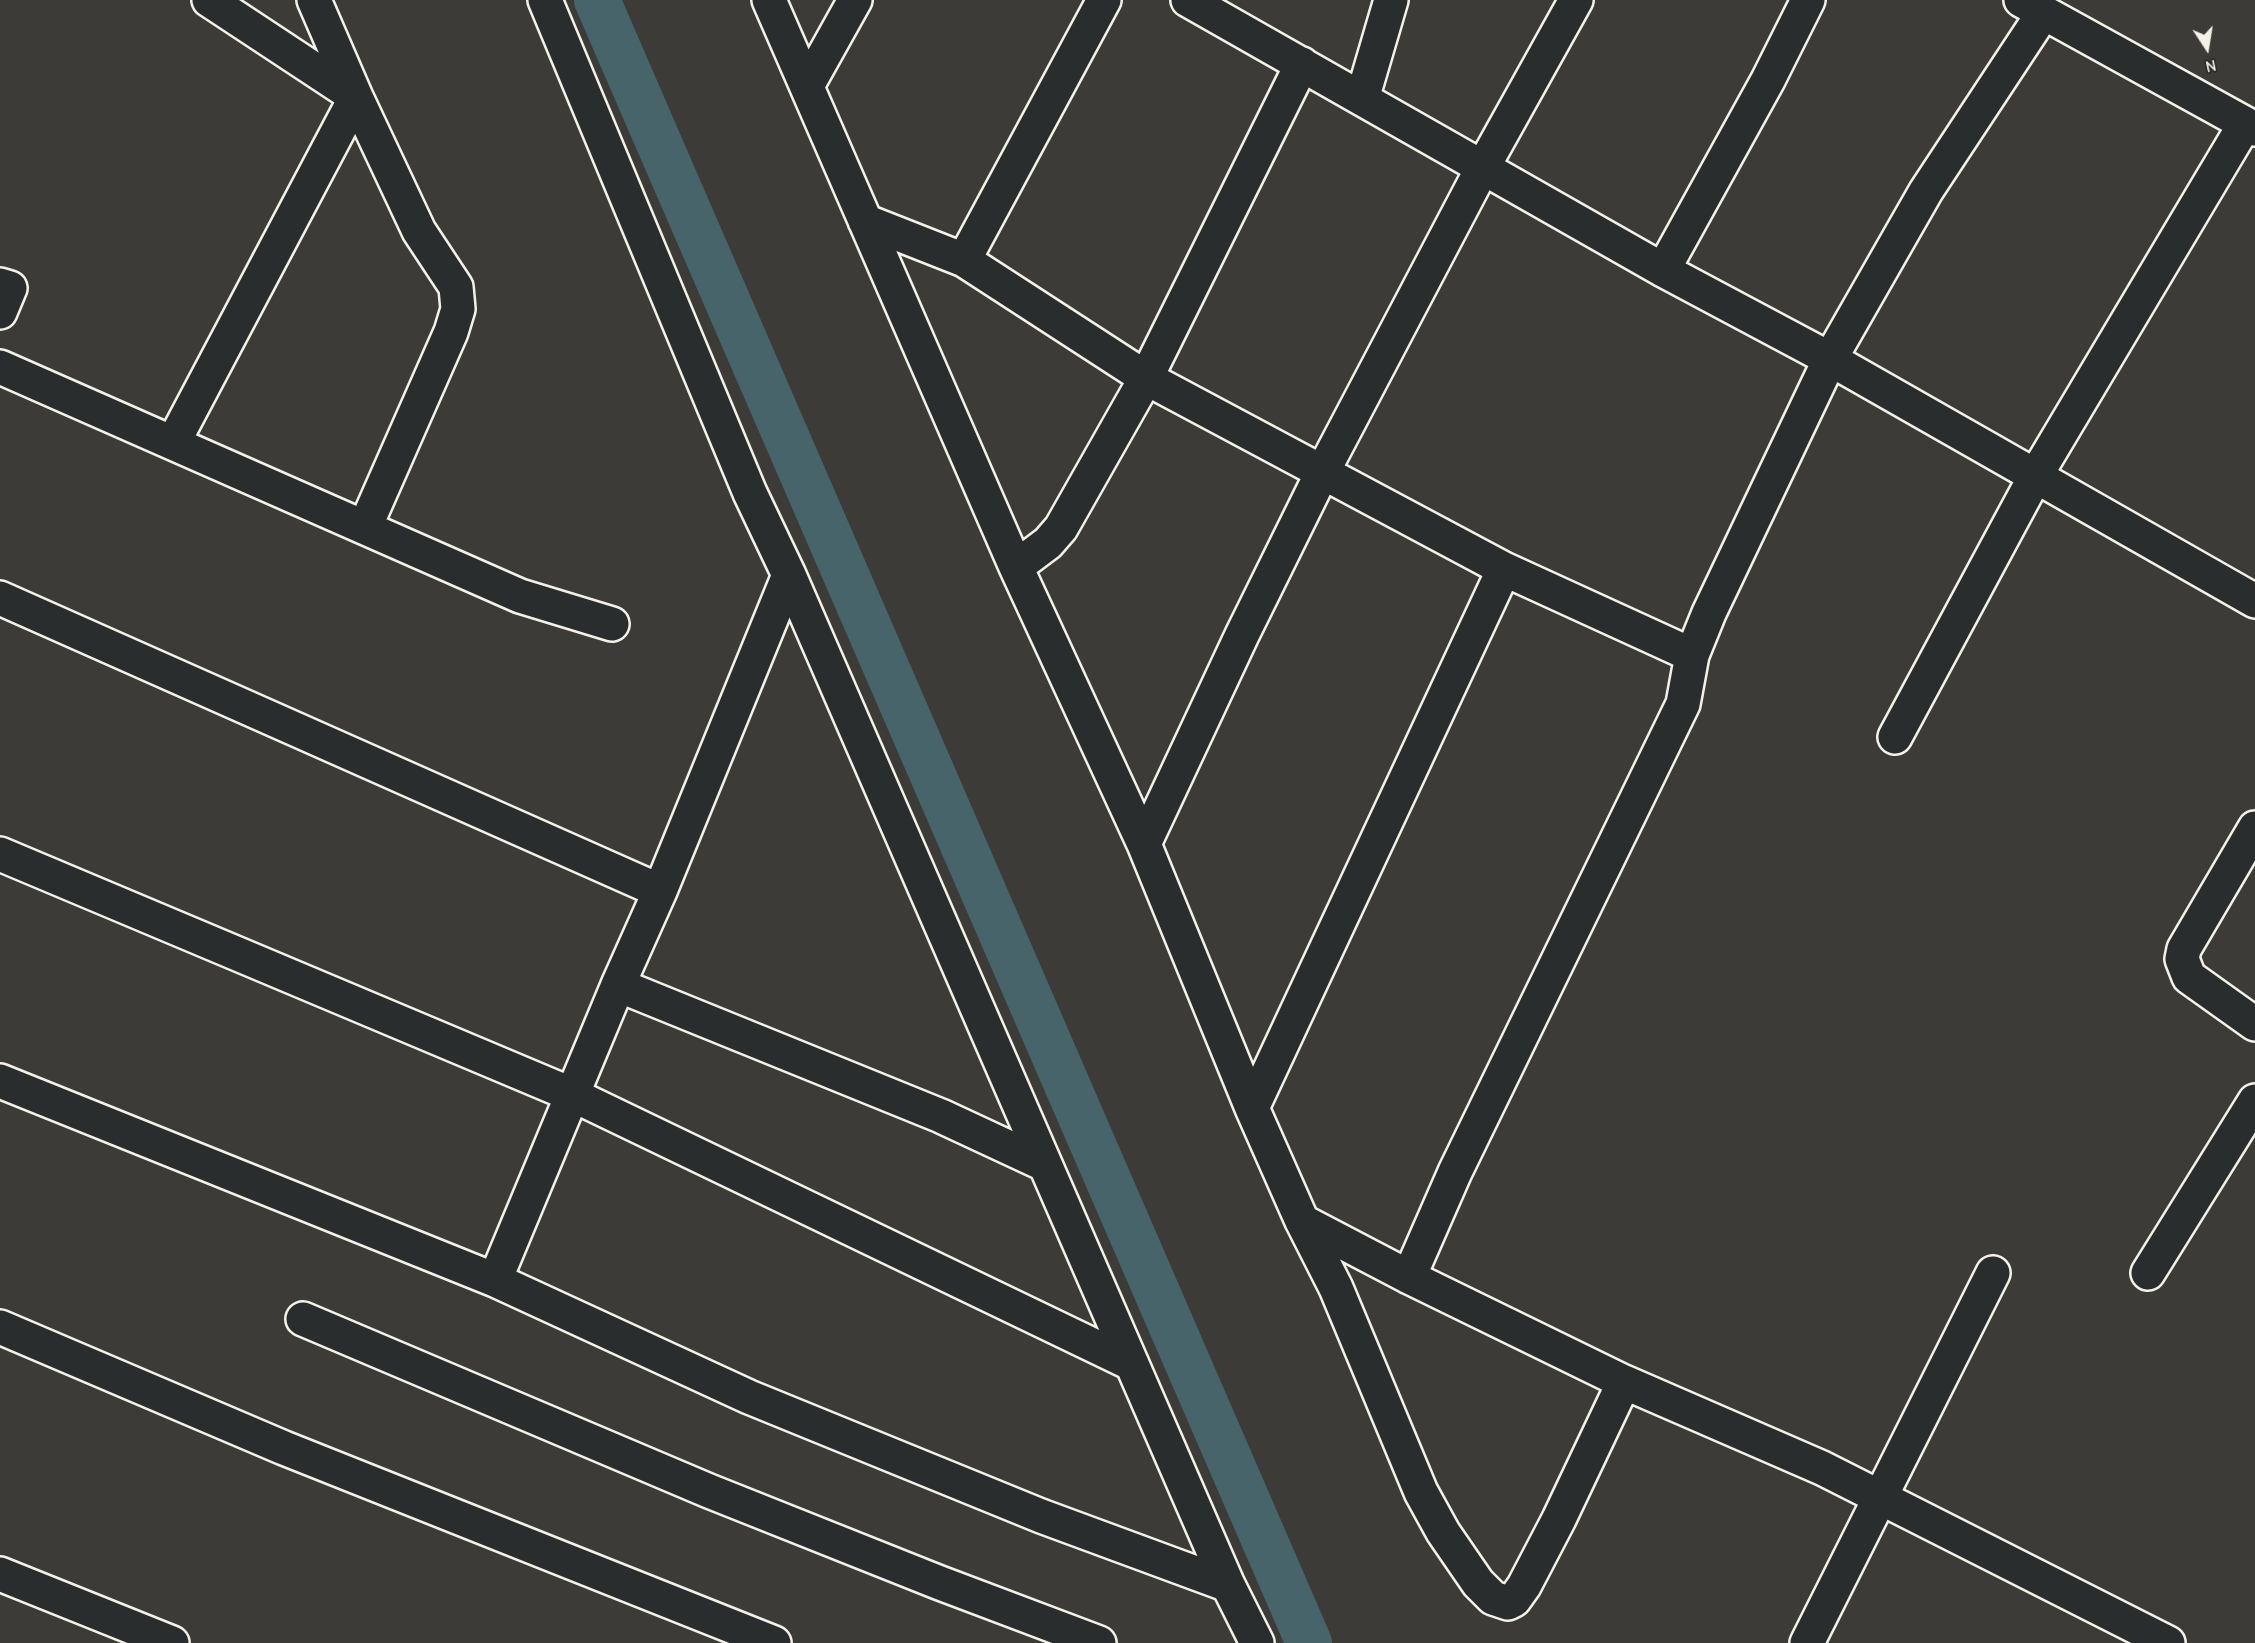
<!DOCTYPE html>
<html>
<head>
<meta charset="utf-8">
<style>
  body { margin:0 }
  #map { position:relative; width:2255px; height:1643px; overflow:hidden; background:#3d3b38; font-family:"Comic Neue",sans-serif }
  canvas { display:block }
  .north { position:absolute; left:2177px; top:18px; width:60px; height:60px; -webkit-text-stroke:4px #2a2d2e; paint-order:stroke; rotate:168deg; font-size:16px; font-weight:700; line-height:24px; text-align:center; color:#f4f1e8 }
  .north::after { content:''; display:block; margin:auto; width:21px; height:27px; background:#f4f1e8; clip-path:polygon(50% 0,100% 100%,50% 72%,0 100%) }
</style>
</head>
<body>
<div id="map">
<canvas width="2255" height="1643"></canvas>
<div class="north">N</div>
</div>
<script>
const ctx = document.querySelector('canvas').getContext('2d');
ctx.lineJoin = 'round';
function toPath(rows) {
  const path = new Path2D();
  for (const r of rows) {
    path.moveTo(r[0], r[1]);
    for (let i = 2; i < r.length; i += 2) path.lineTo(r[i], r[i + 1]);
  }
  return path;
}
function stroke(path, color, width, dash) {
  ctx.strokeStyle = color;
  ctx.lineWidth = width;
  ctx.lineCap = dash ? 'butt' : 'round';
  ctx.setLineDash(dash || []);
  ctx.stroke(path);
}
const canal = toPath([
  [597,0,1309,1643]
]);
const minor = toPath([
  [314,0,356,97,419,231,456,287,458,309,451,332,365,527],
  [545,0,750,493,789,575,1228,1585,1257,1643],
  [769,0,1016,567,1144,844,1252,1108,1302,1221,1336,1288,1421,1492,1443,1532,1478,1583,1493,1598,1508,1603,1514,1600,1524,1586,1559,1519,1624,1382],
  [1188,0,1663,270,1830,359,2255,601],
  [2021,0,2255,129],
  [807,86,855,0],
  [1362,99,1391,0],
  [865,221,964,260,1146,378,1504,569],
  [964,260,1104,0],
  [1663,270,1768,80,1808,0],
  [0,285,10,288,0,312],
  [0,367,520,596,612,624],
  [173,443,356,97,209,0],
  [1016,567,1048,543,1061,528,1146,378,1302,64],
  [0,598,660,891],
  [1895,737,2036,475,2245,124],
  [2255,828,2184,949,2182,959,2189,977,2255,1024],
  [1144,844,1242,635,1322,473,1483,167,1576,0],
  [0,854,573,1095,1132,1364],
  [618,985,941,1116,1044,1164],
  [0,1081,495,1280,749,1397,1041,1516,1228,1585],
  [1252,1108,1504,569,1692,655],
  [1302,1221,1409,1277,1624,1382,1822,1468,2168,1643],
  [2148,1273,2255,1101],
  [1409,1277,1455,1172,1683,704,1692,655,1709,613,1830,359,1926,191,2044,12],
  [495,1280,618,985,660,891,789,575],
  [303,1319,709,1491,940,1583,1099,1643],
  [0,1327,284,1448,774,1643],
  [0,1574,172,1643],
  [1807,1643,1993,1273]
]);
stroke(canal, '#46646a', 46);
stroke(minor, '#f4f1e8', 38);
stroke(minor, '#2a2d2e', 33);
</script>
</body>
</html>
